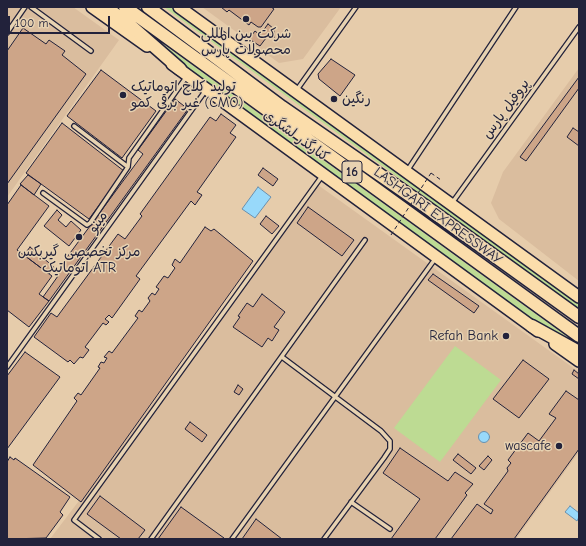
<!DOCTYPE html>
<html>
<head>
<meta charset="utf-8">
<style>
  body { margin:0 }
  #map { position:relative; width:586px; height:546px; overflow:hidden; background:#e6ccab; font-family:"Comic Neue",sans-serif }
  canvas { display:block }
  .frame { position:absolute; inset:0; border:8px solid #22223b; pointer-events:none }
  .scale { position:absolute; left:8px; top:16px; width:102px; height:18px; box-sizing:border-box; border:2px solid #22223b; border-top:0; padding-left:5px; font-size:12px; line-height:14px; white-space:nowrap; color:#22223b; -webkit-text-stroke:3px #e7d2b1; paint-order:stroke }
</style>
</head>
<body>
<div id="map">
<canvas width="586" height="546"></canvas>
<div class="frame"></div>
<div class="scale">100 m</div>
</div>
<script>
const ctx = document.querySelector('canvas').getContext('2d');
ctx.lineJoin = 'round';
function paint(path, color) {
  ctx.fillStyle = color;
  ctx.fill(path, 'evenodd');
}
function toPath(rows) {
  const path = new Path2D();
  for (const r of rows) {
    if (r.length === 3) {
      path.moveTo(r[0] + r[2], r[1]);
      path.arc(r[0], r[1], r[2], 0, 2 * Math.PI);
      continue;
    }
    path.moveTo(r[0], r[1]);
    for (let i = 2; i < r.length; i += 2) path.lineTo(r[i], r[i + 1]);
  }
  return path;
}
function stroke(path, color, width, dash) {
  ctx.strokeStyle = color;
  ctx.lineWidth = width;
  ctx.lineCap = dash ? 'butt' : 'round';
  ctx.setLineDash(dash || []);
  ctx.stroke(path);
}
function write(font, color, halo, rows, align = 'center') {
  ctx.font = font + ' "Comic Neue","Playpen Sans Arabic",sans-serif';
  ctx.lineWidth = 3;
  ctx.setLineDash([]);
  ctx.textBaseline = 'middle';
  ctx.strokeStyle = halo;
  ctx.fillStyle = color;
  for (const [text, x, y, turn = 0] of rows) {
    ctx.save();
    ctx.translate(x, y);
    ctx.rotate((+turn || 0) * Math.PI / 180);
    ctx.textAlign = isNaN(turn) ? turn : align;
    if (halo) ctx.strokeText(text, 0, 0);
    ctx.fillText(text, 0, 0);
    ctx.restore();
  }
}
const built = toPath([
  [7,7,73,7,119,40,7,197],
  [202,7,341,7,303,59,279,63],
  [579,68,579,281,499,219,491,203,503,172],
  [318,185,579,372,579,452,516,539,50,539]
]);
const green = toPath([
  [164,7,176,7,579,300,579,309],
  [156,39,577,344,558,336,531,319,441,255,172,58],
  [455,346,501,380,440,462,394,428]
]);
const water = toPath([
  [258,187,271,197,255,218,242,209,258,187],
  [484,437,5.5],
  [570,506,579,513,579,517,577,521,565,512,570,506]
]);
const building = toPath([
  [221,7,271,7,274,9,261,27,258,27,251,22,249,25,229,10,227,12,221,7],
  [268,24,274,29,274,38,269,34,260,46,249,39,255,31,260,35,268,24],
  [23,28,46,44,49,40,65,51,62,55,86,74,7,184,7,51,23,28],
  [331,59,355,75,340,96,319,79,318,74,331,59],
  [101,70,156,111,122,158,67,116,101,70],
  [579,77,579,88,526,161,520,157,579,77],
  [175,99,188,109,49,301,43,297,58,276,62,264,143,154,138,150,175,99],
  [221,114,236,125,230,133,236,137,197,192,202,195,195,205,191,201,136,276,140,279,112,318,109,315,105,319,109,322,106,325,103,323,85,347,89,350,83,358,80,357,74,364,70,360,68,362,34,337,51,313,57,317,118,234,125,239,142,216,140,214,210,117,216,121,221,114],
  [62,123,124,171,89,219,26,173,62,123],
  [573,128,579,132,579,146,567,137,573,128],
  [263,168,278,179,273,186,258,175,263,168],
  [28,175,41,184,34,195,20,184,28,175],
  [21,185,49,206,17,250,52,276,39,294,49,301,29,327,7,310,7,205,21,185],
  [308,207,354,240,342,256,297,223,308,207],
  [57,210,62,215,58,220,66,227,71,221,81,230,69,246,44,226,57,210],
  [266,216,279,226,272,234,260,224,266,216],
  [205,227,211,231,214,229,253,261,81,502,33,465,77,401,74,398,78,393,81,395,100,368,98,367,101,362,104,363,107,358,104,357,109,351,112,353,138,318,135,316,139,310,142,312,150,301,148,298,152,293,155,295,159,289,156,287,164,276,168,278,175,268,172,265,175,259,180,263,205,227],
  [30,247,54,267,49,274,24,255,30,247],
  [433,274,479,306,474,313,428,280,433,274],
  [262,294,285,312,274,327,279,330,272,341,268,338,262,347,233,327,240,317,238,316,247,303,253,307,262,294],
  [25,352,60,377,7,449,7,376,25,352],
  [523,360,549,379,519,418,493,399,523,360],
  [574,370,579,374,579,379,572,374,574,370],
  [238,385,243,389,239,395,234,392,238,385],
  [566,391,579,400,579,449,514,539,451,539,477,504,491,514,493,510,484,504,508,471,507,468,511,463,508,460,528,433,539,441,556,418,549,414,566,391],
  [190,422,207,435,202,442,185,429,190,422],
  [400,448,448,481,455,472,473,484,465,493,467,495,435,539,391,539,420,499,383,473,400,448],
  [458,454,476,468,471,474,453,460,458,454],
  [488,456,492,460,484,470,479,466,488,456],
  [10,457,14,460,15,458,70,497,60,512,63,515,46,538,7,539,7,462,10,457],
  [100,496,145,530,138,539,121,539,87,514,100,496],
  [181,507,224,538,223,539,158,539,181,507],
  [256,519,282,539,242,539,256,519]
]);
const path = toPath([
  [431,173,441,180]
]);
const service = toPath([
  [31,7,91,51],
  [7,33,25,7],
  [296,91,356,7],
  [74,126,128,167,129,158,187,76],
  [407,171,516,7],
  [43,193,87,225,90,223,128,167],
  [452,203,579,27],
  [282,357,381,431,390,441,390,449,384,458,324,539],
  [7,367,206,90],
  [351,502,390,529],
  [99,539,74,520,322,176],
  [151,539,365,240],
  [232,539,435,259]
]);
const primary = toPath([
  [92,7,147,46],
  [179,7,579,297],
  [172,64,538,331],
  [555,344,579,361]
]);
const trunk = toPath([
  [106,7,131,26,180,69],
  [125,7,579,336],
  [148,7,282,107,425,206,579,317],
  [532,326,579,352]
]);
const pathBridge = toPath([
  [391,235,431,173]
]);
const markers = [
  [246,19,4,"#22223b"],
  [123,95,4,"#22223b"],
  [334,99,4,"#22223b"],
  [79,237,4,"#22223b"],
  [506,336,4,"#22223b"],
  [559,446,4,"#22223b"]
];
const shields = [
  [352,172,20]
];
const shieldNames = [
  ["16",352,172]
];
const poiNames = [
  ["شرکت بین المللی",246,34],
  ["محصولات پارس",246,50],
  ["تولید کلاچ اتوماتیک",131,87,"left"],
  ["غیر برقی کمو (CMO)",131,103,"left"],
  ["رنگین",342,99,"left"],
  ["مرکز تخصصی گیربکس",79,252],
  ["اتوماتیک ATR",79,268],
  ["Refah Bank",498,336,"right"],
  ["wascafe",551,446,"right"]
];
const streetNames = [
  ["پروفیل پارس",506,109,-54],
  ["کنارگذر لشگری",296,136,36],
  ["LASHGARI EXPRESSWAY",438,216,36],
  ["مینو",98,222,-54]
];
paint(built, '#dabd9e');
paint(green, '#bddb93');
paint(water, '#98d9fa');
stroke(water, '#6990ae', 1);
paint(building, '#cda588');
stroke(building, '#22223b', 1);
stroke(service, '#22223b', 6);
stroke(primary, '#22223b', 14);
stroke(trunk, '#22223b', 15);
stroke(path, '#22223b', 1, [4, 3]);
stroke(service, '#e7d2b1', 3.5);
stroke(primary, '#fbddab', 11);
stroke(trunk, '#fbddab', 12);
stroke(pathBridge, '#22223b', 1, [4, 3]);
for (const [x, y, r, color] of markers) {
  const dot = new Path2D();
  dot.arc(x, y, r, 0, 2 * Math.PI);
  ctx.fillStyle = color;
  ctx.fill(dot);
  stroke(dot, '#e7d2b1', 1.5);
}
for (const [x, y, w] of shields) {
  const box = new Path2D();
  box.roundRect(x - w / 2, y - 11, w, 22, 3);
  ctx.fillStyle = '#e7d2b1';
  ctx.fill(box);
  stroke(box, '#22223b', 1);
}
write('bold 13px', '#22223b', null, shieldNames);
write('14px', '#22223b', '#e7d2b1', poiNames);
write('14px', '#22223b', '#e7d2b1', streetNames);
</script>
</body>
</html>
